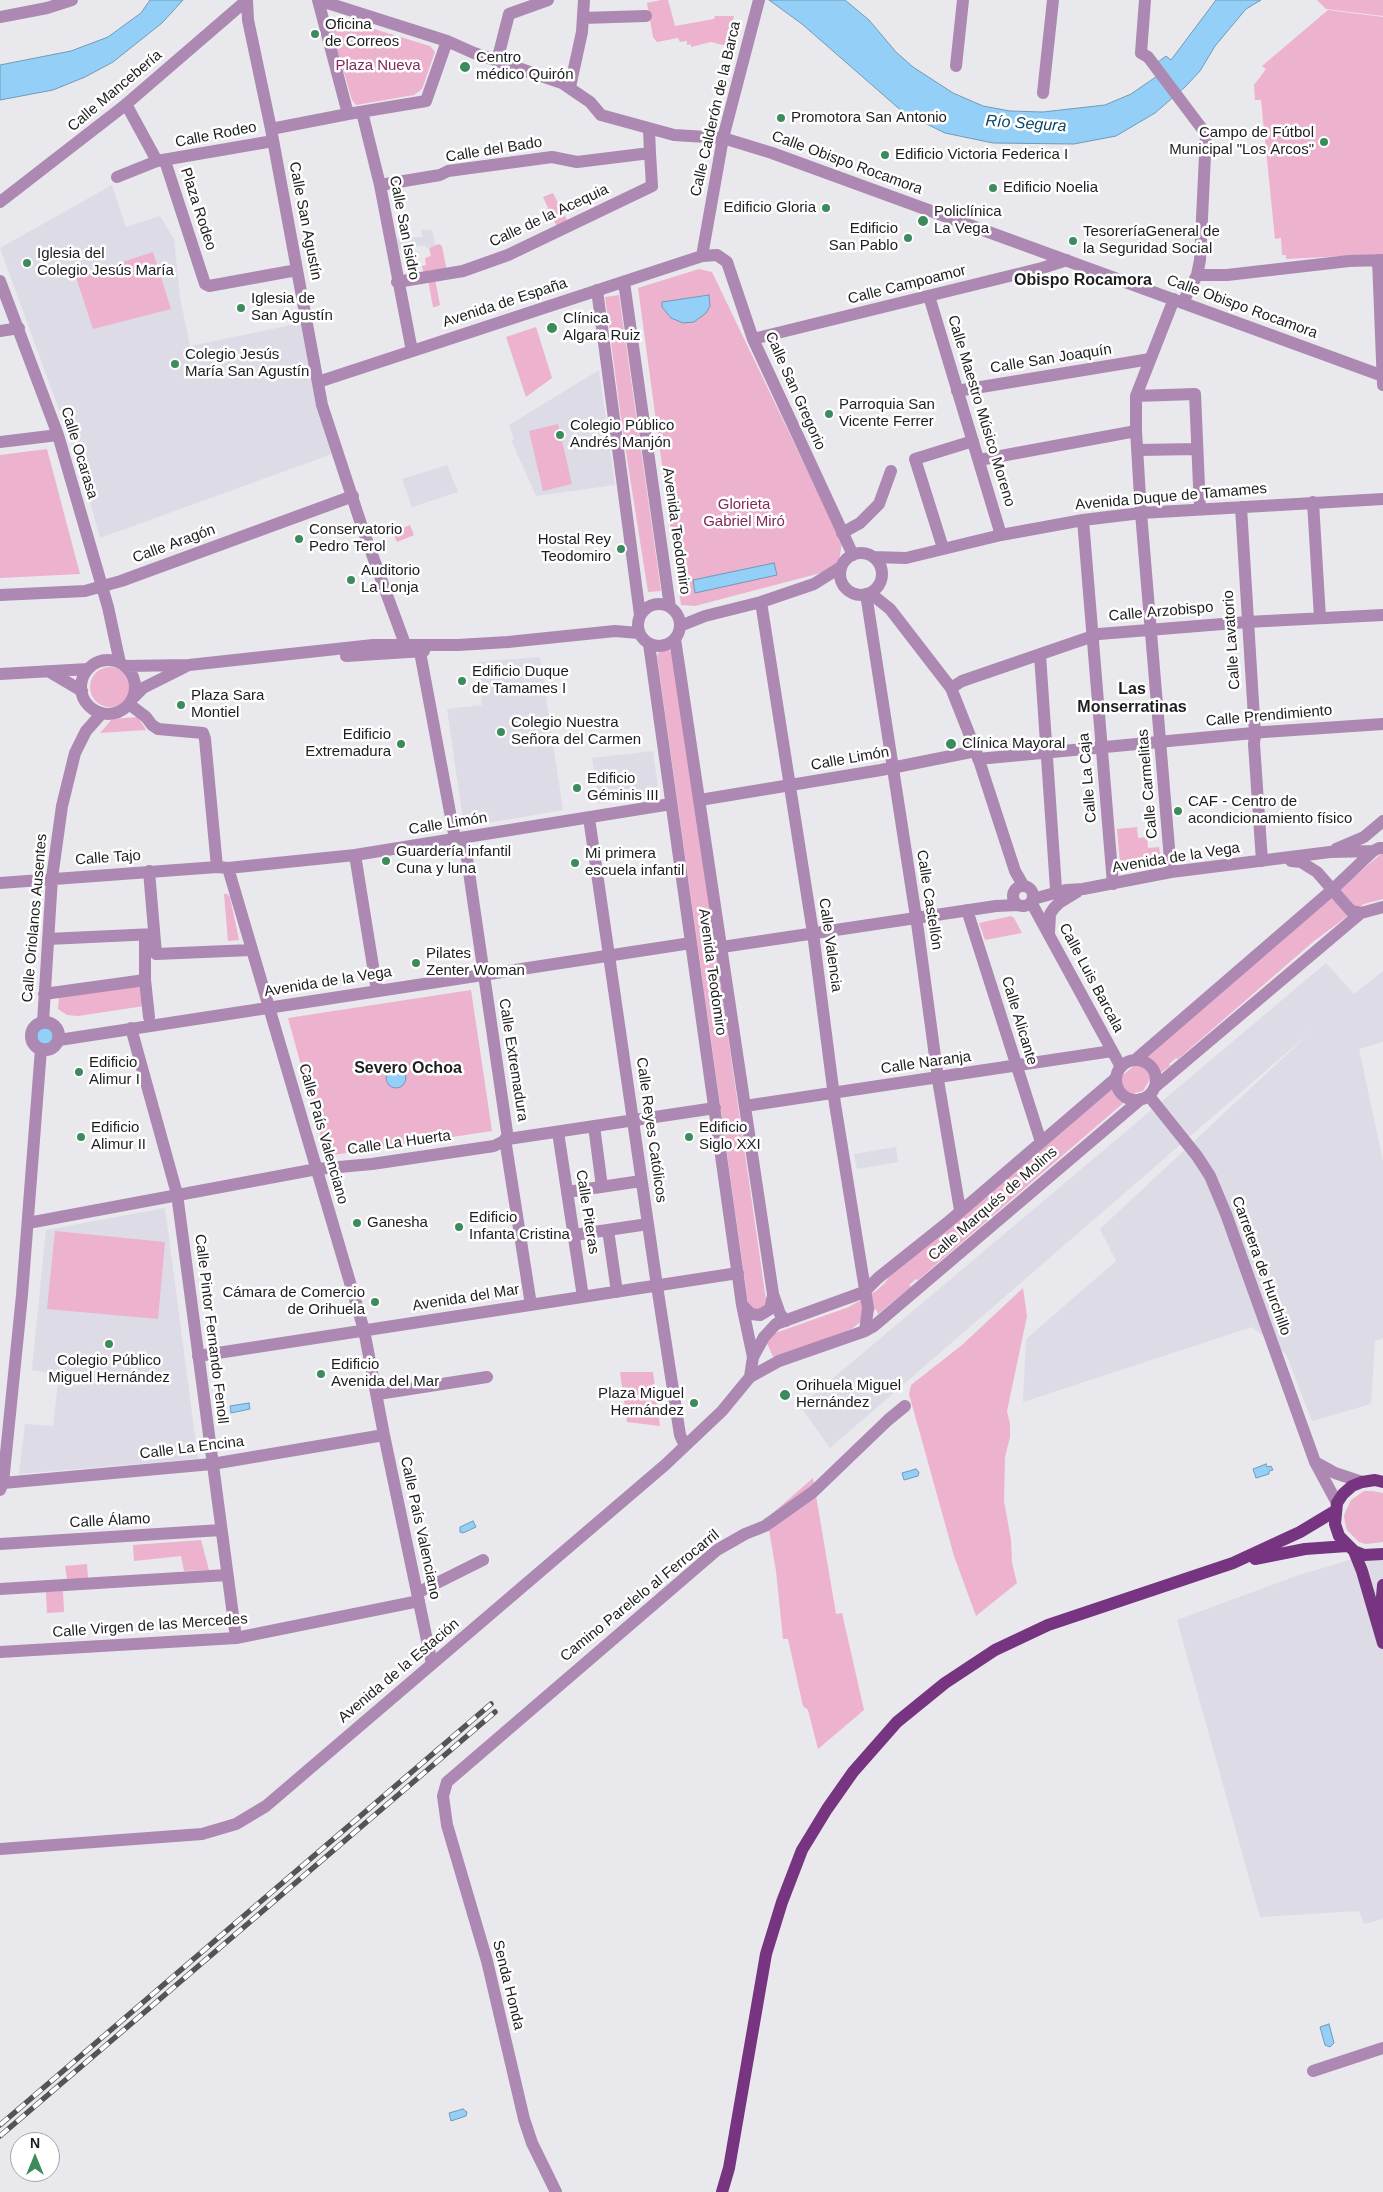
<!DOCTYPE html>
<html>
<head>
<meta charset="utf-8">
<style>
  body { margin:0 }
  #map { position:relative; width:1383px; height:2192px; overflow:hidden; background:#e9e8ec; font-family:Helvetica,sans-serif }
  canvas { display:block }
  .north { position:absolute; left:10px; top:2132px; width:50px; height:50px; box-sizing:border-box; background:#fff; border:1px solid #a5a5a6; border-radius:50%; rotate:0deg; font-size:14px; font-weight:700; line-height:20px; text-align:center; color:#1e1e20 }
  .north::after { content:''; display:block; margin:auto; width:18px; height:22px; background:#3b8b5c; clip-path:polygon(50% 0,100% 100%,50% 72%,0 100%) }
</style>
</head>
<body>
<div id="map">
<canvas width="1383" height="2192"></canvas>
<div class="north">N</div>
</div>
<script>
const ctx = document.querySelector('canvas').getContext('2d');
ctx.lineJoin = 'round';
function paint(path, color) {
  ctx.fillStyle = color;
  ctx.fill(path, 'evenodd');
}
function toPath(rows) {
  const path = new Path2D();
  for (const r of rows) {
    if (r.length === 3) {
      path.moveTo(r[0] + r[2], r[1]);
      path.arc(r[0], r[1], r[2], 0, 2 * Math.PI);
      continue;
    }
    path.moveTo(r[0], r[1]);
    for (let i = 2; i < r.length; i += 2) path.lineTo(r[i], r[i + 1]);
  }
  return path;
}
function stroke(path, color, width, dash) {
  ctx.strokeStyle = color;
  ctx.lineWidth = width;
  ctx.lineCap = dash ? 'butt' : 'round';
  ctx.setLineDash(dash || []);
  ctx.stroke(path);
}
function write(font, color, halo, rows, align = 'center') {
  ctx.font = font + ' Helvetica,sans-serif';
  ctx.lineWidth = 5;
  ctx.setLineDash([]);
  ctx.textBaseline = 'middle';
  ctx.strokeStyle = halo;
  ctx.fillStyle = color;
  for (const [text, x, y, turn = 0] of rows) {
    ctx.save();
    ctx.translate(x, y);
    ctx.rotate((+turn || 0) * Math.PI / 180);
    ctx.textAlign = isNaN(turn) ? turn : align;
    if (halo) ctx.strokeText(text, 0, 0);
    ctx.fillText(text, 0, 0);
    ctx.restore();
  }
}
const built = toPath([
  [112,185,126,227,160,216,174,239,180,297,190,346,301,323,315,401,332,454,100,538,83,476,0,248],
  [421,230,432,230,436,246,426,248,425,245,396,250,394,238,423,237],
  [599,370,615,485,536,496,511,440,514,439,509,425],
  [447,465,458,492,412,507,402,479],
  [540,657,563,810,464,827,447,709,482,705,478,662],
  [653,751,659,795,599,804,592,758],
  [1326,963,1354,994,1383,971,1383,1042,1359,1049,1383,1161,1383,1338,1375,1341,1371,1404,1312,1421,1286,1354,1252,1327,1023,1402,1026,1339,1116,1261,1100,1229,1314,1029,830,1448,800,1406],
  [896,1147,898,1162,857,1169,854,1154],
  [165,1208,198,1459,19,1474,25,1424,53,1426,59,1374,32,1370,46,1230],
  [1383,1550,1383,1919,1364,1924,1359,1911,1260,1917,1177,1620,1299,1575]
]);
const green = toPath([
  [661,0,668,0,675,26,714,19,715,16,734,16,727,46,711,42,691,47,691,44,687,45,687,41,680,42,678,38,657,42,653,37,647,3],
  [1317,0,1383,0,1383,16,1326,9],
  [1328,10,1383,17,1383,254,1286,259,1286,255,1282,255,1281,238,1275,239,1261,100,1255,100,1254,85,1266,69,1262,66],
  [341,19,430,46,435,52,422,89,414,95,356,105,352,100,331,29,334,22],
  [553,193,568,222,557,227,543,197],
  [439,244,442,246,447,272,424,274,422,266,426,265,425,258,431,256,429,248],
  [153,252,171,309,93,329,76,277],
  [699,269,712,272,842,543,839,561,832,570,695,606,681,605,638,288],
  [435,279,440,305,435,307,433,307,428,280],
  [619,295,645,478,661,591,648,592,623,433,605,297],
  [536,327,552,378,526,397,506,337],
  [558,424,572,484,543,491,529,431],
  [47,449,80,574,0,578,0,455],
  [410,525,414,535,397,542,393,532],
  [669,650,673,654,766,1300,764,1306,758,1309,752,1308,748,1303,657,656,660,651],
  [110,687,20],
  [138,717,146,730,100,733,112,719],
  [1137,827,1138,838,1147,837,1148,848,1159,847,1161,860,1158,861,1152,858,1120,863,1117,829],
  [1383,852,1383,899,1364,904,1314,941,1178,1059,1176,1058,1169,1064,1170,1066,1149,1081,1143,1091,1135,1093,918,1280,916,1279,909,1285,911,1287,878,1314,876,1309,853,1328,777,1365,764,1337,849,1307,876,1291,885,1283,891,1274],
  [224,894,227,894,230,897,239,940,228,941],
  [1011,916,1014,918,1022,933,985,940,979,923],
  [141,985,144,1006,78,1016,67,1015,58,1009,59,997],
  [471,990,492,1131,326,1156,288,1018],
  [55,1231,165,1242,158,1319,47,1309],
  [1023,1288,1027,1316,1007,1411,1010,1424,1010,1437,1005,1457,1004,1501,1011,1540,1012,1563,1017,1583,976,1616,954,1556,909,1394,911,1385,962,1345],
  [620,1372,653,1372,660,1426,627,1422],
  [813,1478,836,1614,842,1613,864,1710,818,1749,808,1710,803,1706,788,1639,783,1639,776,1571,767,1518],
  [1364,1491,1372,1491,1383,1493,1383,1542,1366,1544,1359,1542,1347,1530,1345,1523,1344,1515,1351,1500],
  [201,1540,209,1570,184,1571,181,1556,134,1561,133,1545],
  [87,1564,88,1578,67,1579,65,1566],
  [63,1591,64,1612,47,1613,46,1592]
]);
const water = toPath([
  [150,0,183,0,162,23,113,62,85,77,53,90,0,100,0,65,71,51,108,37,141,13,150,0],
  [769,0,845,0,869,20,896,52,913,67,953,93,983,106,1010,111,1043,112,1105,105,1131,94,1163,72,1158,62,1166,56,1171,60,1216,0,1261,0,1246,9,1215,46,1200,71,1185,87,1155,113,1116,136,1074,144,993,143,945,133,904,113,802,24,769,0],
  [709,295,710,306,706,313,694,322,683,323,671,318,662,307,662,302,709,295],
  [774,563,777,575,695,593,693,580,774,563],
  [45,1036,8],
  [396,1078,10],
  [249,1403,250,1409,231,1413,230,1406,249,1403],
  [1266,1464,1267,1467,1271,1466,1273,1470,1269,1471,1269,1474,1256,1478,1253,1469,1266,1464],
  [916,1469,919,1472,918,1476,904,1480,902,1473,916,1469],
  [473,1521,476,1527,463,1533,460,1532,460,1527,473,1521],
  [1329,2024,1334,2043,1330,2047,1325,2045,1320,2027,1329,2024],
  [463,2109,467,2112,466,2116,451,2121,449,2113,463,2109]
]);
const minor = toPath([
  [247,0,248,20,271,129,322,405,362,527,405,644],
  [318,0,447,41,474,53,562,83,590,102,601,115,674,135,723,138,772,153,1383,376],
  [318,0,348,114,426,101,447,41],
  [1145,0,1141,53,1148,57,1206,134,1200,260,1197,275,1183,302],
  [0,17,47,8,72,0],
  [583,18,646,16],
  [497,61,509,14,548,0],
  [956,66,963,0],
  [570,87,582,32,584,0],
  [1043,93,1053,0],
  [126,104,157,161],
  [362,112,380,185,412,351],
  [271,129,348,114],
  [165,161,205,284,209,286,297,270],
  [117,177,157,161,273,141],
  [380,185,440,175,448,171,552,157,577,162,650,153,649,130],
  [0,202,124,106,247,0],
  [702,256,723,138,759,0],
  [1378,260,1383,385],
  [1197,275,1227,275,1349,261,1383,260],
  [0,281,58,435,108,607,120,663],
  [397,282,463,271,508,255,652,186,650,153],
  [624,282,670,607],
  [597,290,640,615],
  [929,296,1001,535],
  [0,331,19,328],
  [753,339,1042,268,1067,260],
  [318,382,702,256,717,255,727,262,753,339,853,555],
  [957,391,1150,359],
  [1136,396,1195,394,1200,509],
  [0,442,58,435],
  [1138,450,1197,449],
  [979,460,1136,431],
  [1313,502,1320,618],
  [1241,507,1255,734,1254,744,1262,861],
  [1083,520,1113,884],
  [842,533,860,523,879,504,891,471],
  [943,548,915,459,973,441],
  [861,574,21],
  [873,557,906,558,1001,535,1083,520,1141,513,1383,499],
  [870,593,890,609,951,688,976,751,1015,871,1023,885],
  [866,594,918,930,939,1086,960,1210],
  [0,595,85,591,121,581,353,496],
  [761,602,813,933,835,1104,868,1308,865,1331],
  [659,625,21],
  [680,626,705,616,761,602,814,584,841,567],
  [675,639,773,1294,780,1314,786,1321],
  [649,644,742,1305,753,1357,750,1377],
  [420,652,455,839],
  [1040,655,1056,889],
  [346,656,424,651],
  [108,687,27],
  [125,666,189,665,373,645,458,645,508,642,615,631,639,633],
  [50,672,82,691],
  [0,674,88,669],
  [951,688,962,681,1099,634,1247,622,1383,615],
  [134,697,143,688,185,667],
  [129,704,146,717,152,725,158,729,203,733,205,739,217,867],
  [978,759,1264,732,1383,724],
  [700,800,881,770,976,751],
  [589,818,657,1286,680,1435,685,1446],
  [464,838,508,1139],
  [1336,849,1364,837,1383,821],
  [355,855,377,991],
  [1291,861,1301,862,1317,872,1351,911,1361,913,1383,907],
  [228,868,355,855,671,804],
  [149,871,156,954,251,950],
  [1171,872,1141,513,1136,431,1136,396,1174,299],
  [0,883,217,867,228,868,364,1330,384,1435,432,1664],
  [1023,896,10],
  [1033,899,1066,890,1083,889,1171,872,1330,852,1373,851],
  [1031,902,1121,1067],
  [967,910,1041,1142],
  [1049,933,1050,914,1054,908,1059,903,1077,892],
  [145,935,145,980,149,1017],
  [48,939,154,934],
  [722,947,996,906,1018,905],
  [44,994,145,980],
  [43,1022,52,878,62,806,75,753,86,731,102,713],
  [45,1036,14],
  [131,1028,177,1194,236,1638],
  [59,1040,691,943],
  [1136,1080,20],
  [1135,1060,1332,890,1373,851,1379,848,1383,848],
  [1155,1087,1361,913],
  [1149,1096,1197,1156,1210,1176,1226,1214,1315,1462,1337,1503],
  [745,1106,1112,1051],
  [594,1126,602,1187],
  [558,1132,583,1297],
  [505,1139,531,1305],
  [567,1192,641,1181],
  [28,1223,317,1169,372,1164,494,1146,508,1139,715,1108],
  [608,1230,617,1292],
  [574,1235,648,1224],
  [742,1305,751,1314,760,1315,770,1309,773,1295],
  [198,1356,738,1273],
  [753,1357,764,1337,776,1324,864,1292,878,1278,947,1223,1116,1078],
  [378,1394,487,1377],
  [1315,1462,1335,1473,1362,1482],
  [3,1483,212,1464,384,1435],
  [0,1490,3,1483,22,1295,41,1049],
  [0,1544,221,1530],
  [0,1589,227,1575],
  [417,1593,483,1560],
  [0,1652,236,1638,419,1601],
  [0,1849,202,1834,236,1824,266,1806,665,1465,722,1411,750,1377,779,1361,865,1331,874,1326,1141,1099],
  [1313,2071,1383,2048],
  [556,2192,532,2143,524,2119,487,1961,447,1825,443,1796,447,1782,717,1550,745,1534,765,1526,813,1492,888,1420,905,1406]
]);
const major = toPath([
  [1383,1482,1375,1480,1362,1482,1352,1486,1343,1494,1337,1503,1335,1524,1339,1536,1354,1551,1364,1555,1383,1554],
  [1354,1551,1362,1571,1383,1643],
  [1255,1559,1305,1549,1347,1546],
  [1380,1621,1383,1585],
  [722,2192,729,2168,766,1954,782,1902,802,1850,827,1809,853,1772,897,1722,945,1683,995,1650,1048,1625,1233,1563,1300,1532,1335,1511]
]);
const rail = toPath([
  [0,2125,491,1704],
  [0,2136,495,1712]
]);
const markers = [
  [315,34,5,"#3b8b5c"],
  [465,67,6,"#3b8b5c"],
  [781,118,5,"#3b8b5c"],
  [1324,142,5,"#3b8b5c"],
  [885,155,5,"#3b8b5c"],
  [993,188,5,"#3b8b5c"],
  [826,208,5,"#3b8b5c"],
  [923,221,6,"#3b8b5c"],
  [908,238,5,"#3b8b5c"],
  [1073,241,5,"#3b8b5c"],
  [27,263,5,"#3b8b5c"],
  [241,308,5,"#3b8b5c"],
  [552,328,6,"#3b8b5c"],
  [175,364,5,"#3b8b5c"],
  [829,414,5,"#3b8b5c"],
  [560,435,5,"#3b8b5c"],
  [299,539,5,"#3b8b5c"],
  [621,549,5,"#3b8b5c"],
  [351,580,5,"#3b8b5c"],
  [462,681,5,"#3b8b5c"],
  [181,705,5,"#3b8b5c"],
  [501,732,5,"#3b8b5c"],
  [401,744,5,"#3b8b5c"],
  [951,744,6,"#3b8b5c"],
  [577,788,5,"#3b8b5c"],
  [1178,811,5,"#3b8b5c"],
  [386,861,5,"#3b8b5c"],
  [575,863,5,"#3b8b5c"],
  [416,963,5,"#3b8b5c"],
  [79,1072,5,"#3b8b5c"],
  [81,1137,5,"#3b8b5c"],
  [689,1137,5,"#3b8b5c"],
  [357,1223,5,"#3b8b5c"],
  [459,1227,5,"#3b8b5c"],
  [375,1302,5,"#3b8b5c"],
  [109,1344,5,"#3b8b5c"],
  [321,1374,5,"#3b8b5c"],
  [785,1395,6,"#3b8b5c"],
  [694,1403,5,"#3b8b5c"]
];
const poiNames = [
  ["Oficina",325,25],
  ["de Correos",325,42],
  ["Centro",476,58],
  ["médico Quirón",476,75],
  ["Promotora San Antonio",791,118],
  ["Campo de Fútbol",1314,133,"right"],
  ["Municipal \"Los Arcos\"",1314,150,"right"],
  ["Edificio Victoria Federica I",895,155],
  ["Edificio Noelia",1003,188],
  ["Edificio Gloria",816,208,"right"],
  ["Policlínica",934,212],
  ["La Vega",934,229],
  ["Edificio",898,229,"right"],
  ["San Pablo",898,246,"right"],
  ["TesoreríaGeneral de",1083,232],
  ["la Seguridad Social",1083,249],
  ["Iglesia del",37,254],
  ["Colegio Jesús María",37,271],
  ["Iglesia de",251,299],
  ["San Agustín",251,316],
  ["Clínica",563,319],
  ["Algara Ruiz",563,336],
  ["Colegio Jesús",185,355],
  ["María San Agustín",185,372],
  ["Parroquia San",839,405],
  ["Vicente Ferrer",839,422],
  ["Colegio Público",570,426],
  ["Andrés Manjón",570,443],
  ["Conservatorio",309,530],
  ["Pedro Terol",309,547],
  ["Hostal Rey",611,540,"right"],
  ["Teodomiro",611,557,"right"],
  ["Auditorio",361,571],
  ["La Lonja",361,588],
  ["Edificio Duque",472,672],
  ["de Tamames I",472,689],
  ["Plaza Sara",191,696],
  ["Montiel",191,713],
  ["Colegio Nuestra",511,723],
  ["Señora del Carmen",511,740],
  ["Edificio",391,735,"right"],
  ["Extremadura",391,752,"right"],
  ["Clínica Mayoral",962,744],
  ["Edificio",587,779],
  ["Géminis III",587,796],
  ["CAF - Centro de",1188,802],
  ["acondicionamiento físico",1188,819],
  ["Guardería infantil",396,852],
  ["Cuna y luna",396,869],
  ["Mi primera",585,854],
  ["escuela infantil",585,871],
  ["Pilates",426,954],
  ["Zenter Woman",426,971],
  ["Edificio",89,1063],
  ["Alimur I",89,1080],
  ["Edificio",91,1128],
  ["Alimur II",91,1145],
  ["Edificio",699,1128],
  ["Siglo XXI",699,1145],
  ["Edificio",469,1218],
  ["Infanta Cristina",469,1235],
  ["Ganesha",367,1223],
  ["Cámara de Comercio",365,1293,"right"],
  ["de Orihuela",365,1310,"right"],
  ["Colegio Público",109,1361,"center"],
  ["Miguel Hernández",109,1378,"center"],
  ["Edificio",331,1365],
  ["Avenida del Mar",331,1382],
  ["Orihuela Miguel",796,1386],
  ["Hernández",796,1403],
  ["Plaza Miguel",684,1394,"right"],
  ["Hernández",684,1411,"right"]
];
const parkNames = [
  ["Plaza Nueva",378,66],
  ["Glorieta",744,505],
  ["Gabriel Miró",744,522]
];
const streetNames = [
  ["Calle Mancebería",115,91,-40],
  ["Calle Calderón de la Barca",716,109,-77],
  ["Calle Rodeo",216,135,-11],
  ["Calle del Bado",494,150,-9],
  ["Calle Obispo Rocamora",847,163,20],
  ["Plaza Rodeo",198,209,72],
  ["Calle de la Acequia",549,216,-25],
  ["Calle San Agustín",305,221,79],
  ["Calle San Isidro",404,228,79],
  ["Calle Campoamor",907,285,-14],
  ["Avenida de España",505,303,-18],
  ["Calle Obispo Rocamora",1242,307,20],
  ["Calle San Joaquín",1051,359,-9],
  ["Calle San Gregorio",795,391,66],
  ["Calle Maestro Músico Moreno",981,411,73],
  ["Calle Ocarasa",79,453,73],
  ["Avenida Duque de Tamames",1171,497,-5],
  ["Avenida Teodomiro",676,531,82],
  ["Calle Aragón",174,544,-20],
  ["Calle Arzobispo",1161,612,-5],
  ["Calle Lavatorio",1232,640,-94],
  ["Calle Prendimiento",1269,716,-5],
  ["Calle Limón",850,759,-10],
  ["Calle La Caja",1088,778,-95],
  ["Calle Carmelitas",1148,784,-95],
  ["Calle Limón",448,824,-9],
  ["Calle Tajo",108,858,-4],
  ["Avenida de la Vega",1176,858,-9],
  ["Calle Castellón",929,900,81],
  ["Calle Oriolanos Ausentes",35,918,-85],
  ["Calle Valencia",830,945,82],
  ["Avenida Teodomiro",712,972,82],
  ["Calle Luis Barcala",1091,978,62],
  ["Avenida de la Vega",328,982,-9],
  ["Calle Alicante",1019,1021,73],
  ["Calle Extremadura",513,1060,81],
  ["Calle Naranja",926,1063,-8],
  ["Calle Reyes Católicos",651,1130,82],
  ["Calle País Valenciano",323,1134,74],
  ["Calle La Huerta",399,1143,-8],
  ["Calle Marqués de Molins",993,1204,-41],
  ["Calle Piteras",587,1212,81],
  ["Carretera de Hurchillo",1261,1266,70],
  ["Avenida del Mar",466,1298,-9],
  ["Calle Pintor Fernando Fenoll",211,1329,83],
  ["Calle La Encina",192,1448,-7],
  ["Calle Álamo",110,1521,-3],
  ["Calle País Valenciano",420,1528,78],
  ["Camino Parelelo al Ferrocarril",640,1596,-39],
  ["Calle Virgen de las Mercedes",150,1626,-4],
  ["Avenida de la Estación",399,1671,-40],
  ["Senda Honda",508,1985,76]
];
const waterNames = [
  ["Río Segura",1026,124,4]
];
const neighbourhoodNames = [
  ["Obispo Rocamora",1083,281],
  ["Las",1132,690],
  ["Monserratinas",1132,708],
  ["Severo Ochoa",408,1069]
];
paint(built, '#dddbe6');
paint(green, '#edb2cd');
paint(water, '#94cff7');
stroke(water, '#719ab6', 1);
stroke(minor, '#ac88b2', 12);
stroke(major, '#763481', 12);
stroke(rail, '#545457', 5.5);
stroke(rail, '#fff', 4, [11]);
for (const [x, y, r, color] of markers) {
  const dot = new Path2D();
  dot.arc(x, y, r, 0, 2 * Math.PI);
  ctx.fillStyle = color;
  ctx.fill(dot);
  stroke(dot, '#fff', 2);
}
write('15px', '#1e1e20', '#fff', poiNames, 'left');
write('15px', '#82295a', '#fff', parkNames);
write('15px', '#1e1e20', '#fff', streetNames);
write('italic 16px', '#094767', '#fff', waterNames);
write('bold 16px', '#1e1e20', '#fff', neighbourhoodNames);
</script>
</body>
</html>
